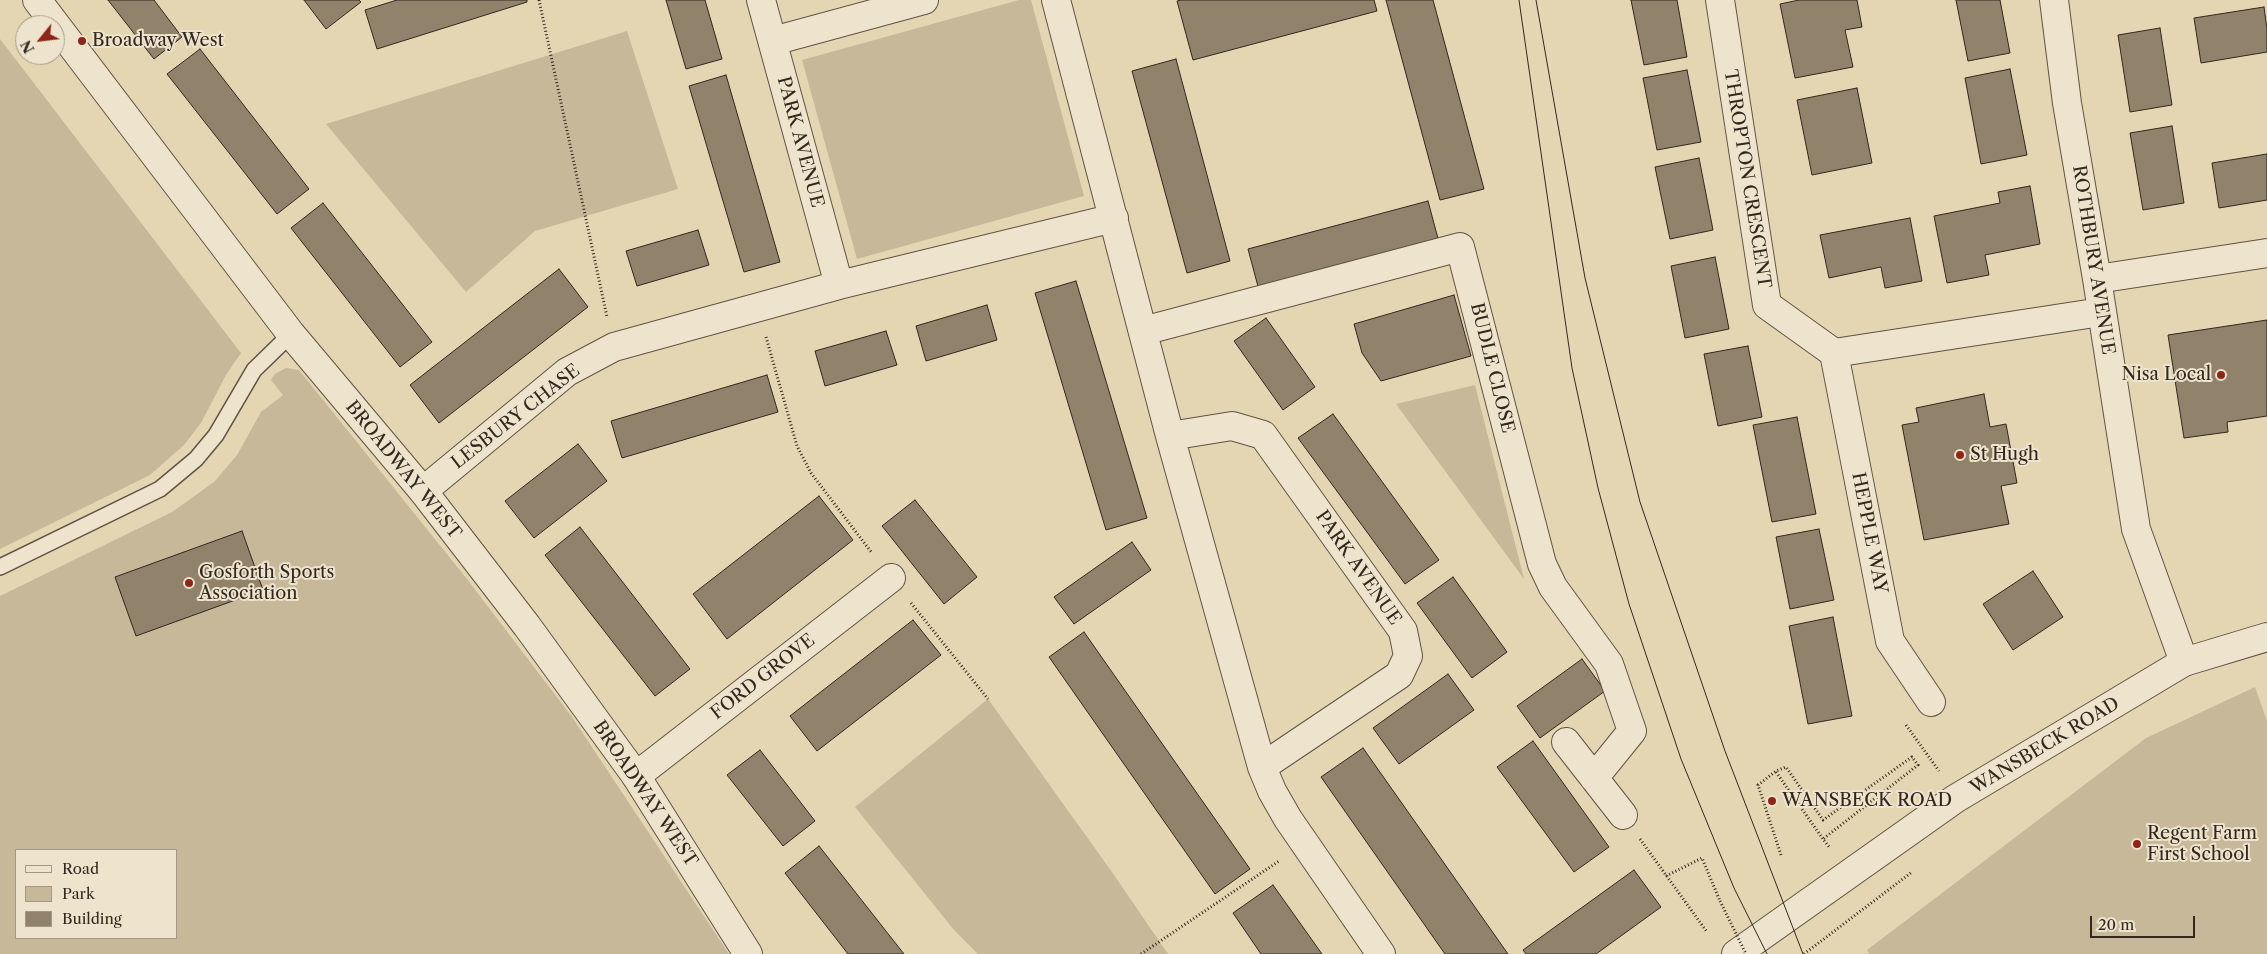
<!DOCTYPE html>
<html>
<head>
<meta charset="utf-8">
<style>
  body { margin:0 }
  #map { position:relative; width:2267px; height:954px; overflow:hidden; background:#e5d6b3; font-family:"Libre Caslon Text",serif }
  canvas { display:block }
  .legend { position:absolute; left:15px; top:849px; width:162px; height:90px; box-sizing:border-box; background:#eee4ce; border:1px solid #a39888; margin:0; padding:6px 9px; list-style:none; font-size:15px; color:#33271e }
  .legend li { display:flex; align-items:center; gap:10px; height:25px }
  .legend b { width:25px; border:1px solid #a39888 }
  .north { position:absolute; left:15px; top:15px; width:50px; height:50px; box-sizing:border-box; background:#eee4ce; border:1px solid #a39888; border-radius:50%; rotate:241deg; font-size:14px; font-weight:700; line-height:20px; text-align:center; color:#33271e }
  .north::after { content:''; display:block; margin:auto; width:18px; height:22px; background:#8f2418; clip-path:polygon(50% 0,100% 100%,50% 72%,0 100%) }
  .scale { position:absolute; left:2090px; top:916px; width:105px; height:22px; box-sizing:border-box; border:2px solid #33271e; border-top:0; padding-left:6px; font-size:15px; line-height:18px; white-space:nowrap; color:#33271e; -webkit-text-stroke:4px #eee4ce; paint-order:stroke }
</style>
</head>
<body>
<div id="map">
<canvas width="2267" height="954"></canvas>
<ul class="legend">
<li><b style="height:6px;background:#eee4ce"></b>Road</li>
<li><b style="height:14px;background:#c7b89a"></b>Park</li>
<li><b style="height:14px;background:#90826b"></b>Building</li>
</ul>
<div class="north">N</div>
<div class="scale">20 m</div>
</div>
<script>
const ctx = document.querySelector('canvas').getContext('2d');
ctx.lineJoin = 'round';
function paint(path, color) {
  ctx.fillStyle = color;
  ctx.fill(path, 'evenodd');
}
function toPath(rows) {
  const path = new Path2D();
  for (const r of rows) {
    path.moveTo(r[0], r[1]);
    for (let i = 2; i < r.length; i += 2) path.lineTo(r[i], r[i + 1]);
  }
  return path;
}
function stroke(path, color, width, dash) {
  ctx.strokeStyle = color;
  ctx.lineWidth = width;
  ctx.lineCap = dash ? 'butt' : 'round';
  ctx.setLineDash(dash || []);
  ctx.stroke(path);
}
function write(font, color, halo, rows, align = 'center') {
  ctx.font = font + ' "Libre Caslon Text",serif';
  ctx.lineWidth = 4;
  ctx.setLineDash([]);
  ctx.textBaseline = 'middle';
  ctx.strokeStyle = halo;
  ctx.fillStyle = color;
  for (const [text, x, y, turn = 0] of rows) {
    ctx.save();
    ctx.translate(x, y);
    ctx.rotate((+turn || 0) * Math.PI / 180);
    ctx.textAlign = isNaN(turn) ? turn : align;
    if (halo) ctx.strokeText(text, 0, 0);
    ctx.fillText(text, 0, 0);
    ctx.restore();
  }
}
const green = toPath([
  [1019,0,1031,0,1084,196,857,259,802,60],
  [627,31,678,189,535,231,466,292,326,124],
  [0,39,241,353,226,375,201,423,184,445,150,475,0,549],
  [286,368,299,370,467,579,572,717,729,954,0,954,0,596,172,512,214,482,237,455,261,412,283,395,271,380,275,374],
  [16,850,176,850,176,938,16,938],
  [1475,385,1524,579,1396,404],
  [2255,687,2267,721,2267,954,1869,954,1867,950,2146,738],
  [988,699,1112,872,1168,954,978,954,954,930,855,807]
]);
const building = toPath([
  [108,0,154,0,182,37,154,59,108,0],
  [304,0,359,0,361,2,326,29,304,0],
  [397,0,527,0,527,2,377,49,365,10,397,0],
  [666,0,705,0,722,59,686,69,666,0],
  [1181,0,1374,0,1377,11,1193,60,1177,1,1181,0],
  [1386,0,1433,0,1484,189,1440,200,1386,0],
  [1631,0,1677,0,1687,57,1644,65,1631,0],
  [1799,0,1857,0,1862,27,1845,30,1853,67,1795,78,1780,4,1799,0],
  [1956,0,2000,0,2010,53,1968,61,1956,0],
  [2264,7,2267,29,2267,52,2201,63,2194,18,2264,7],
  [2160,28,2172,105,2130,112,2118,35,2160,28],
  [200,49,309,189,277,214,167,74,200,49],
  [1176,59,1230,261,1187,273,1132,71,1176,59],
  [2010,69,2027,155,1981,164,1965,78,2010,69],
  [1687,70,1701,142,1657,150,1643,78,1687,70],
  [726,75,780,262,744,272,689,86,726,75],
  [1857,88,1872,163,1812,175,1797,100,1857,88],
  [2172,126,2184,203,2143,210,2130,133,2172,126],
  [2267,154,2267,200,2219,208,2212,163,2267,154],
  [1699,158,1713,230,1670,239,1655,167,1699,158],
  [2030,186,2040,244,1985,255,1989,275,1947,283,1934,216,2000,203,1998,192,2030,186],
  [1428,201,1440,246,1260,294,1248,249,1428,201],
  [323,203,432,342,400,367,291,228,323,203],
  [1910,218,1922,281,1885,288,1881,267,1829,278,1820,235,1910,218],
  [698,230,709,265,637,286,626,251,698,230],
  [1715,257,1729,329,1685,338,1671,266,1715,257],
  [559,269,588,307,439,423,410,385,559,269],
  [1076,281,1147,518,1106,530,1035,293,1076,281],
  [1454,295,1471,356,1381,381,1362,353,1354,324,1454,295],
  [987,305,997,340,926,361,916,326,987,305],
  [1266,318,1315,387,1283,410,1234,341,1266,318],
  [2267,320,2267,416,2227,422,2228,432,2184,438,2168,335,2267,320],
  [886,331,897,365,825,386,815,351,886,331],
  [1748,346,1762,417,1718,426,1704,354,1748,346],
  [767,375,778,412,622,458,611,421,767,375],
  [1984,394,1990,427,2006,424,2017,483,2001,486,2009,524,1924,540,1902,425,1919,422,1916,408,1984,394],
  [1333,414,1439,560,1405,584,1298,438,1333,414],
  [1797,417,1816,514,1772,522,1753,425,1797,417],
  [578,444,607,481,534,538,505,501,578,444],
  [819,496,853,540,727,639,693,594,819,496],
  [915,500,977,577,944,604,882,526,915,500],
  [580,527,690,669,655,696,545,555,580,527],
  [1819,529,1834,600,1790,609,1776,537,1819,529],
  [242,531,263,590,136,636,115,577,242,531],
  [1132,542,1151,570,1074,624,1054,597,1132,542],
  [2033,571,2063,617,2013,650,1983,604,2033,571],
  [1453,577,1507,652,1472,678,1417,603,1453,577],
  [1833,617,1852,716,1808,724,1789,626,1833,617],
  [913,620,941,655,817,751,790,716,913,620],
  [1084,632,1250,869,1215,894,1049,657,1084,632],
  [1582,659,1605,691,1540,738,1517,706,1582,659],
  [1448,674,1474,710,1399,764,1373,728,1448,674],
  [1533,741,1609,847,1574,872,1497,767,1533,741],
  [1363,748,1508,954,1445,954,1321,777,1363,748],
  [760,750,815,821,783,846,727,775,760,750],
  [819,846,904,954,848,954,785,873,819,846],
  [1634,870,1661,907,1596,954,1526,954,1523,950,1634,870],
  [1273,885,1322,954,1261,954,1233,913,1273,885]
]);
const path = toPath([
  [539,0,607,317],
  [766,337,797,446,811,473,872,553],
  [911,603,988,699],
  [1906,725,1939,771],
  [1776,772,1823,839],
  [1640,839,1707,932],
  [1781,855,1758,785,1776,771,1786,767,1823,820,1912,757,1918,765,1823,839,1830,848],
  [1666,876,1702,858,1720,901],
  [1141,954,1279,861],
  [1804,954,1912,872]
]);
const service = toPath([
  [0,567,160,489,196,459,216,435,254,370,291,334]
]);
const minor = toPath([
  [761,0,839,285],
  [1056,0,1170,436,1262,767,1272,791,1288,819,1381,954],
  [1720,0,1767,305,1834,353,2101,312],
  [2054,0,2067,103,2097,279,2136,529,2184,662],
  [773,41,924,0],
  [2097,279,2267,253],
  [1143,331,1460,247,1542,564,1553,587,1609,664,1632,731,1594,778],
  [1834,353,1890,641,1931,702],
  [1170,436,1232,426,1263,435,1403,631,1408,656,1399,675,1262,767],
  [423,491,567,372,614,347,839,285,1114,218],
  [1566,742,1623,815],
  [636,776,891,578]
]);
const tertiary = toPath([
  [37,0,291,334,423,491,527,626,636,776,748,954],
  [1736,954,1955,799,2184,662,2267,637]
]);
const tram = toPath([
  [1519,0,1572,368,1598,488,1629,604,1681,759,1734,888,1767,954],
  [1536,0,1585,278,1640,502,1725,751,1803,954]
]);
const pathBridge = toPath([
  [1720,901,1746,954]
]);
const markers = [
  [82,41,5,"#8f2418"],
  [2221,375,5,"#8f2418"],
  [1960,455,5,"#8f2418"],
  [189,583,5,"#8f2418"],
  [1772,801,5,"#8f2418"],
  [2137,844,5,"#8f2418"]
];
const poiNames = [
  ["Broadway West",92,41],
  ["Nisa Local",2211,375,"right"],
  ["St Hugh",1970,455],
  ["Gosforth Sports",199,573],
  ["Association",199,594],
  ["WANSBECK ROAD",1782,801],
  ["Regent Farm",2147,834],
  ["First School",2147,855]
];
const streetNames = [
  ["PARK AVENUE",800,142,75],
  ["THROPTON CRESCENT",1747,179,81],
  ["ROTHBURY AVENUE",2093,260,81],
  ["BUDLE CLOSE",1492,368,76],
  ["LESBURY CHASE",516,417,-38],
  ["BROADWAY WEST",403,470,51],
  ["HEPPLE WAY",1869,533,79],
  ["PARK AVENUE",1358,568,55],
  ["FORD GROVE",763,677,-38],
  ["WANSBECK ROAD",2045,746,-31],
  ["BROADWAY WEST",645,794,56]
];
paint(green, '#c7b89a');
paint(building, '#90826b');
stroke(building, '#33271e', 1);
stroke(service, '#605343', 18);
stroke(minor, '#605343', 30);
stroke(tertiary, '#605343', 30);
stroke(path, '#33271e', 3, [1, 2.5]);
stroke(service, '#eee4ce', 15);
stroke(minor, '#eee4ce', 28);
stroke(tertiary, '#eee4ce', 28);
stroke(tram, '#33271e', 1);
stroke(pathBridge, '#33271e', 3, [1, 2.5]);
for (const [x, y, r, color] of markers) {
  const dot = new Path2D();
  dot.arc(x, y, r, 0, 2 * Math.PI);
  ctx.fillStyle = color;
  ctx.fill(dot);
  stroke(dot, '#eee4ce', 2);
}
write('18px', '#33271e', '#eee4ce', poiNames, 'left');
write('18px', '#33271e', '#eee4ce', streetNames);
</script>
</body>
</html>
